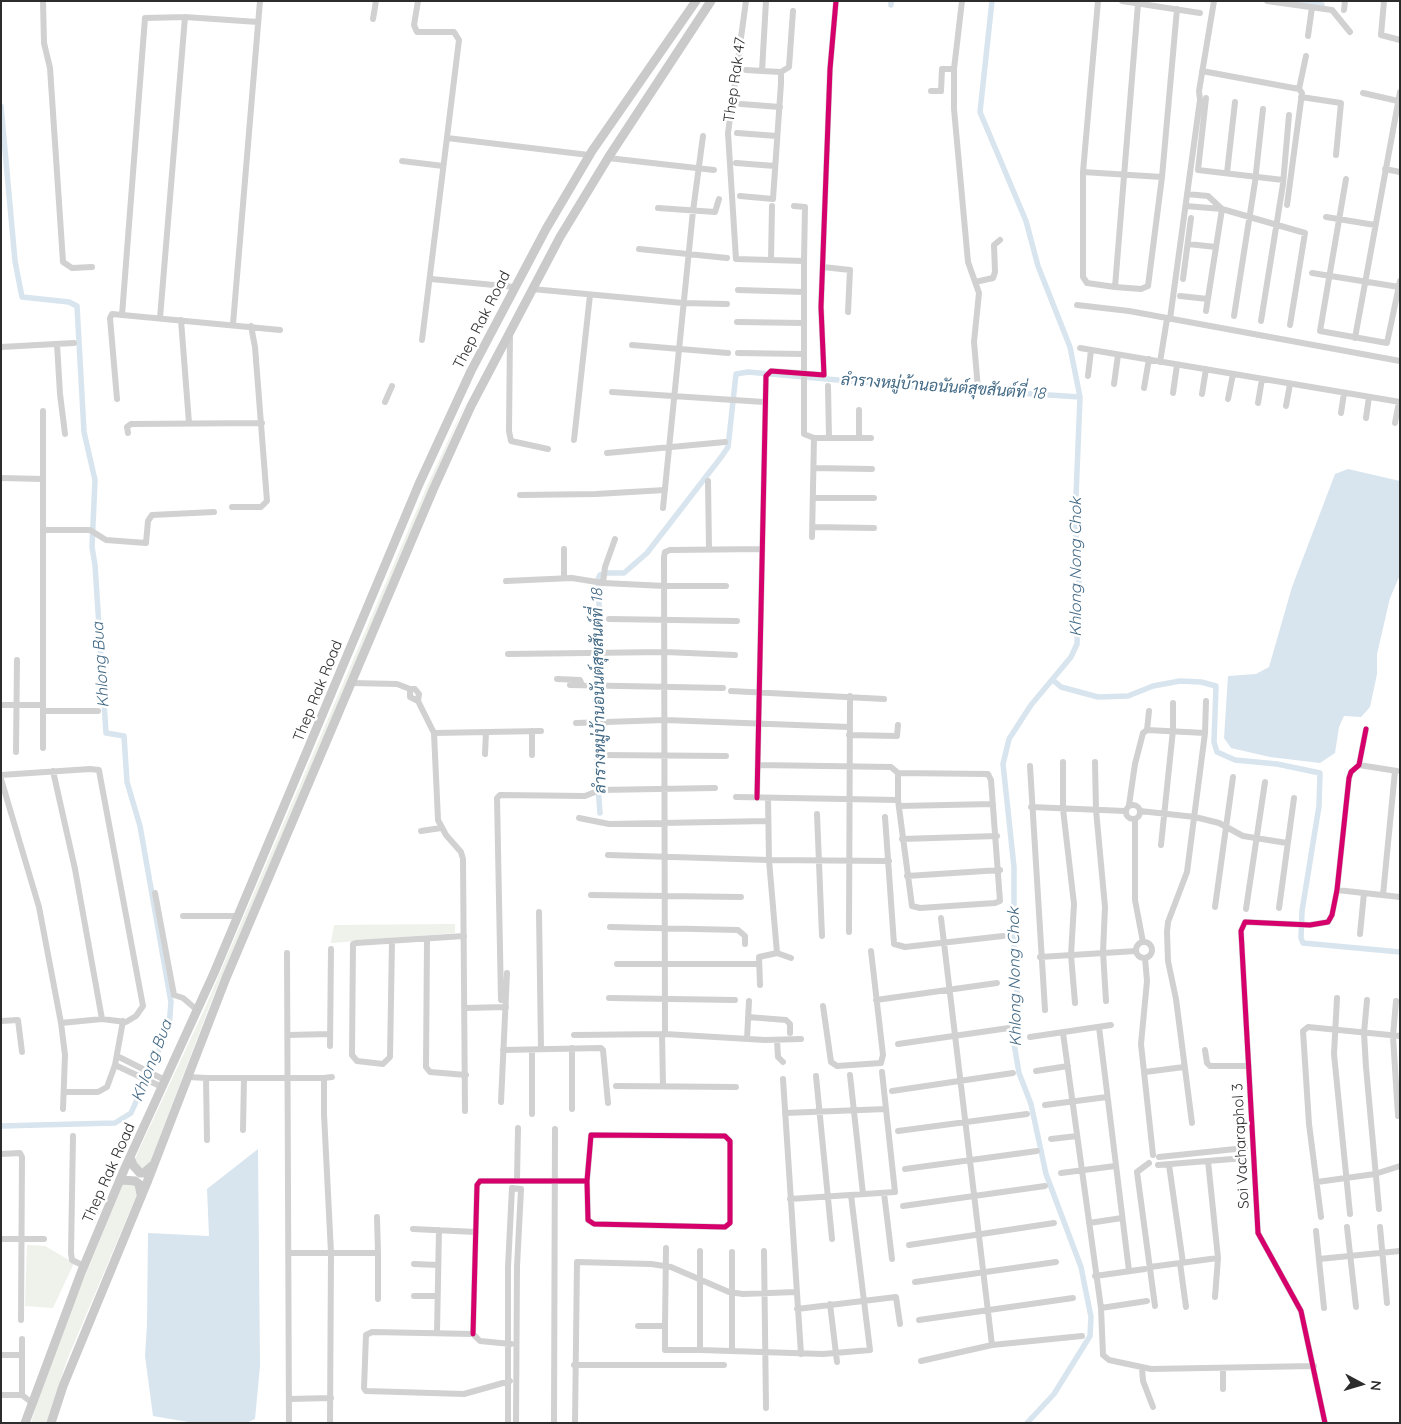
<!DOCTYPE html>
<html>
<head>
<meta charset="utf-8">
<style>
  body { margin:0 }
  #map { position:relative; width:1401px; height:1424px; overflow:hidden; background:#fff; font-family:Quicksand,sans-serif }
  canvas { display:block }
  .frame { position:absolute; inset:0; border:2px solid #2c2c2c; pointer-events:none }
  .north { position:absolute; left:1336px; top:1359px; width:50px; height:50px; -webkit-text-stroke:4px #fff; paint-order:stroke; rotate:96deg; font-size:14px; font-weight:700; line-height:20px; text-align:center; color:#2c2c2c }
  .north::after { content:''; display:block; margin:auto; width:18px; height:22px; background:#2c2c2c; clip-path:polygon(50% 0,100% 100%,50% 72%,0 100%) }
</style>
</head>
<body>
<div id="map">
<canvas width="1401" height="1424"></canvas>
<div class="frame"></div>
<div class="north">N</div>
</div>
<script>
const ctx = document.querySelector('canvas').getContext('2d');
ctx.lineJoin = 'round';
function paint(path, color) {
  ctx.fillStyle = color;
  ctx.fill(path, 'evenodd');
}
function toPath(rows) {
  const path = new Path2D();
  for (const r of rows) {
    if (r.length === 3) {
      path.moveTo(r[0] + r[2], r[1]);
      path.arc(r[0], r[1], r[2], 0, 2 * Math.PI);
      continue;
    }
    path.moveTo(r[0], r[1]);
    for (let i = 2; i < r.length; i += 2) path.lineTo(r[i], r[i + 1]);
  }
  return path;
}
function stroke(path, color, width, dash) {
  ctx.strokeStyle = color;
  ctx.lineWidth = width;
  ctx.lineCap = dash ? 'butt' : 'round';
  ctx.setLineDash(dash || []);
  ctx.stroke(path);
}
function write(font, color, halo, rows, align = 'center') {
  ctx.font = font + ' Quicksand,Sarabun,sans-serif';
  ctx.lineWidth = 5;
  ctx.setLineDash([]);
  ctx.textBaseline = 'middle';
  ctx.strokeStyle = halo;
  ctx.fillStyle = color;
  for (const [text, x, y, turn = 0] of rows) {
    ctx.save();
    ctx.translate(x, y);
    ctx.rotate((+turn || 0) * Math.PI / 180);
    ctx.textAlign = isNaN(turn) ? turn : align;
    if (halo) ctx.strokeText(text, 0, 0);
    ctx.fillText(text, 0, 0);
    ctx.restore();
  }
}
const green = toPath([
  [468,398,213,997,149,1165,141,1169,135,1160,138,1152,205,1008,427,486],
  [455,924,455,933,331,943,334,925],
  [123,1184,136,1184,138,1192,67,1360,46,1423,31,1423,40,1391,73,1305],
  [27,1245,45,1246,74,1263,53,1308,25,1306]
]);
const water = toPath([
  [1348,469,1400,481,1400,575,1390,598,1377,654,1377,674,1370,707,1361,717,1344,716,1339,727,1335,753,1320,763,1270,757,1231,748,1224,738,1228,676,1256,674,1269,667,1292,587,1335,474],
  [258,1149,260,1366,255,1419,246,1423,194,1423,153,1416,145,1356,147,1324,148,1233,209,1236,207,1189]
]);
const canal = toPath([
  [992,1,980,112,1026,221,1038,266,1070,347,1080,397,1075,521,1079,580,1077,644,1071,657,1031,705,1009,739,1003,764,1014,867,1014,963,1019,1009,1012,1032,1019,1073,1031,1104,1046,1174,1081,1267,1091,1317,1090,1336,1054,1394,1027,1423],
  [1297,1,1322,5],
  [891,5,891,1],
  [1,106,15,261,22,297,69,302,77,306,84,432,95,480,92,547,95,565,106,733,124,736,127,782,140,826,171,1002,169,1027,131,1113,115,1123,1,1126],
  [1053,680,1061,687,1098,697,1128,696,1153,686,1180,681,1201,682,1216,686,1214,742,1217,752,1235,760,1277,764,1320,773,1319,806,1302,911,1301,938,1303,943,1400,952],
  [600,813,597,773,596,676,600,626,598,579,600,575,607,573,624,573,647,553,722,456,728,447,736,374,748,372,894,385,1080,397]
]);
const minor = toPath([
  [43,1,44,43,50,68,63,262,72,268,92,267],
  [418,1,414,25,417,32,454,32,459,40,422,340],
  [746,1,728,133,736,259,804,261,804,434,814,438,812,537],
  [962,1,954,69,954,109,968,262,979,293,974,342,978,389],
  [1098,1,1083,172,1083,277,1087,283,1115,287,1141,289,1148,286,1162,177,1177,9],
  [1122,1,1200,13],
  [1267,1,1332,10,1350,32],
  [1384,1,1381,35,1400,40],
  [1344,10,1345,1],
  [373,19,376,1],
  [1308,36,1312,7],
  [746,70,762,71],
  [1202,71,1299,89,1302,93,1287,205],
  [781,72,789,67,793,11],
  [1299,89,1306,56],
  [931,91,941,91,942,69,954,69],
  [1363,93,1398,101],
  [1301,97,1341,103,1336,155],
  [1206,98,1198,170,1283,180],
  [741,104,780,107],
  [737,133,777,136],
  [447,138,589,155],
  [608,158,714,170],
  [402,161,443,166],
  [736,163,775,166],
  [1385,169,1400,172],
  [1083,172,1162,177],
  [1227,173,1235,102],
  [1346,179,1320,331,1387,343,1400,281],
  [740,196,773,199,781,83,781,72,762,71,766,1],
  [794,206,805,207,804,261],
  [1186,206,1222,209,1208,196,1187,194],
  [658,208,715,212,719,199],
  [1326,217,1375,225],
  [1188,244,1216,247],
  [639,249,727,258],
  [771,260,772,206],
  [823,267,850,270,848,312],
  [1312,273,1399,287],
  [431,279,515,287],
  [1183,279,1191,218],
  [975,282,993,278,995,272,994,245,1000,240],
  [1115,287,1138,4],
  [532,289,683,303,727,304],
  [738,290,804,292],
  [1180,296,1208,299],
  [1077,305,1129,311,1400,361],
  [1206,311,1222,209,1305,233,1290,325],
  [122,315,145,18,185,17,258,22],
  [1234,316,1255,182,1263,109],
  [160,318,185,17],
  [1170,319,1200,100,1199,91,1214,1],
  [181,320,189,423],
  [1261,321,1283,184,1289,115],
  [737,322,803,323],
  [233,324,260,1],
  [510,334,509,431,511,441,548,449],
  [1355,338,1400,92],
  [57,344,60,394,65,434],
  [632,345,728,353],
  [1,347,74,343],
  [1080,348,1400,402],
  [738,353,803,354],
  [1160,362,1167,319],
  [1088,376,1091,350],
  [1114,384,1118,355],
  [828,386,829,438],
  [1144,388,1149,359],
  [612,392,764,402],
  [1173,393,1177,365],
  [1202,394,1206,369],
  [117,399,110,318,112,314,280,330],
  [1228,399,1233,374],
  [385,402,392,386],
  [1258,403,1262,379],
  [1286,406,1290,384],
  [1341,413,1344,393],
  [1366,418,1369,397],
  [1395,423,1399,402],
  [128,433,127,427,131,424,262,423],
  [814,438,871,438],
  [859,438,859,410],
  [574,440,590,295],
  [607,453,725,442],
  [814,468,872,469],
  [1,478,43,479],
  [708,481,709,549],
  [520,495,596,494,665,490],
  [813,498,874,498],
  [232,507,261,507,267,501,255,347,251,326],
  [663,508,693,211,703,136],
  [813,527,874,528],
  [43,530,90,530,106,540,146,543,148,521,152,515,214,512],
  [564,549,564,578],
  [506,581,572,578,603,583,665,586,726,586],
  [603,583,605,567,615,539],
  [609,619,737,621],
  [508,654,665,652,735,655],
  [557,679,580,680,582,685],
  [351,683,397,684,410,689],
  [570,685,723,688],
  [731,691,884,699],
  [418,701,419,694,415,689,410,689,410,697,418,701,434,733,438,820,446,835,461,852,463,859,465,1111],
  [1,705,43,705],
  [43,711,98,711],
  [576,723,665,720,849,727],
  [1147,730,1149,711],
  [532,731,532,755],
  [434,733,541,731],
  [849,735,897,736,898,725],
  [43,748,43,411],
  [16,752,17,660],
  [485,754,486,732],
  [600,755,726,756],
  [1063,762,1063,809,1074,904,1071,955,1075,1003],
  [1095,762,1096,810,1105,907,1103,952,1106,1001],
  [758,765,891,767,898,773],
  [1359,765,1397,771],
  [1030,766,1045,1010],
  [53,771,75,869,102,1019],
  [1,775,90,769,99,770,100,776,143,1006,136,1016,126,1022,102,1019,61,1023],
  [1,779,39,907,61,1023,65,1055,63,1109],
  [736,797,898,800,898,773,988,774,991,780,1000,901,995,903,920,908,912,906,898,800],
  [757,798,766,376,771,371,824,375,821,307,830,69,836,1],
  [1133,812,7],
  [1129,805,1135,764,1143,733,1147,730,1205,733],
  [899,806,993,804],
  [1031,807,1125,811],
  [1140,811,1195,817,1219,823,1243,836,1287,843],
  [817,814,822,936],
  [885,817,894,944,905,947,1003,936],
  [579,818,609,824,768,821],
  [1135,819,1135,900,1143,942],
  [421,831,441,828],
  [902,839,997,836],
  [1161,845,1173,730,1173,703],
  [608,855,769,860,889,861],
  [907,876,1000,870],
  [1337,890,1400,897],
  [155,893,174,995,183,998,197,1010],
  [591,895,741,897],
  [1383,895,1395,771],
  [1215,907,1233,777],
  [1279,908,1294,798],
  [1246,909,1265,782],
  [539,912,541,1049],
  [183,916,238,916],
  [941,918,992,1345],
  [610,927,738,930,745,936,745,944],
  [849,932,850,696],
  [1360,934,1364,893],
  [427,940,426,1067,430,1072,466,1075],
  [392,941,390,1057,383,1064,357,1061,352,1055,353,944,356,943,464,936],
  [1144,950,8],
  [287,953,289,1423],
  [777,953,791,958],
  [1040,957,1136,951],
  [1145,958,1147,981,1141,1044,1153,1155],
  [617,964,759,964],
  [760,985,759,957,777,953,769,860,768,798],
  [609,998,735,1000],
  [1337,998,1334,1054,1350,1214],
  [501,1000,497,798,500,795,585,796,600,790,715,788],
  [876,1000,997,983],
  [1367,1000,1364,1033,1366,1067,1379,1209],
  [1396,1001,1393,1036,1398,1116],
  [823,1006,831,1062,837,1066,881,1063,883,1055,871,951],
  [465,1008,506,1007],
  [748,1017,786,1020,790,1024,790,1033],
  [1,1021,18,1020,22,1052],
  [1099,1027,1129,1271],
  [1063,1033,1101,1308,1103,1355,1109,1360,1151,1369,1314,1366],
  [662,1034,663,1086],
  [665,1034,664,557,665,552,670,550,762,549],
  [288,1035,330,1034],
  [574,1035,665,1034,765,1040,801,1039],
  [1030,1037,1111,1025],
  [747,1039,749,1001],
  [777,1040,778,1057,783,1062],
  [898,1044,1009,1028],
  [330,1046,331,949],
  [572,1048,572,1109],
  [503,1050,601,1048,603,1050,608,1103],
  [532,1050,532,1114],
  [1205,1050,1207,1063,1210,1066,1249,1066],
  [117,1056,165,1080],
  [115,1065,162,1087],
  [1036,1071,1068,1066],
  [1145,1072,1184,1067],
  [850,1075,863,1194],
  [816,1076,832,1239],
  [188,1077,206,1078],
  [783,1079,801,1354],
  [616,1086,736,1087],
  [892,1091,1013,1073],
  [64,1092,98,1092,107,1087,115,1065,123,1021],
  [501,1102,507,973],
  [1045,1105,1107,1097],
  [785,1113,886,1109],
  [1192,1123,1176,999,1168,961,1167,932,1168,922,1187,872,1205,733,1206,701],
  [243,1130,244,1078],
  [898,1131,1027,1114],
  [73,1136,71,1253,72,1260,84,1266],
  [1051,1139,1077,1136],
  [207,1140,206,1078,324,1078],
  [1,1154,20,1153,22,1157,21,1320],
  [1159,1157,1245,1148],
  [1208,1161,1218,1258,1215,1297],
  [1149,1163,1137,1172,1155,1306],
  [1158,1165,1245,1158],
  [1169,1165,1183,1263],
  [905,1169,1037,1151],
  [1061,1173,1115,1166],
  [517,1180,518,1128],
  [1317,1182,1375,1174,1400,1166],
  [884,1193,892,1259],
  [790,1199,895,1192,882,1072],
  [903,1206,1045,1186],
  [1321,1217,1309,1124,1303,1031,1308,1027,1400,1036],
  [1089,1223,1122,1218],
  [1347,1227,1356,1307],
  [1380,1227,1387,1303],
  [413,1229,476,1232],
  [1316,1231,1324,1308],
  [1,1239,44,1239],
  [909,1245,1054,1223],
  [764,1251,766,1408],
  [289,1253,378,1253,377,1217],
  [1319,1259,1400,1251],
  [1180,1263,1186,1307],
  [414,1264,438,1265],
  [1150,1267,1218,1258],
  [1095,1276,1145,1269],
  [915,1282,1056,1262],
  [414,1296,437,1296],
  [378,1299,378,1253],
  [830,1304,837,1362],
  [1101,1308,1147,1301],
  [797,1309,896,1297,900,1324],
  [919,1320,1073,1298],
  [638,1326,665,1326,666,1248],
  [665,1326,665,1350,700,1350,700,1251],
  [437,1332,439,1230],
  [473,1334,477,1185,480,1181,587,1181,588,1220,594,1224,725,1227,730,1223,730,1141,725,1136,591,1135,587,1181],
  [22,1339,22,1395,31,1402],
  [700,1350,823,1354,870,1350,851,1195],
  [732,1351,732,1252],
  [1,1355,22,1355],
  [921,1361,992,1345,1082,1336],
  [574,1365,724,1365],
  [1142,1368,1143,1381,1153,1407],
  [510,1381,464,1394,366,1391,364,1388,366,1335,372,1332,473,1334,480,1341,511,1344],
  [1223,1389,1223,1368],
  [1,1395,22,1395],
  [289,1399,331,1398],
  [330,1423,331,1253,324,1114,324,1078,332,1077],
  [508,1423,508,1267,512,1188,521,1189,517,1267,516,1423],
  [554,1423,555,1129],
  [575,1423,577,1262,651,1264,671,1267,729,1292,743,1294,796,1292],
  [1325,1423,1301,1311,1258,1233,1241,931,1245,922,1310,925,1328,922,1332,915,1337,890,1349,778,1351,772,1359,765,1366,729]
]);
const secondary = toPath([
  [130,1157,133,1165,140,1173,144,1173,152,1166],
  [119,1182,123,1180,135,1181,139,1184,141,1194],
  [25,1423,81,1273,124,1170,214,973,419,484,471,371,546,229,592,151,696,1],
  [51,1423,63,1386,148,1180,226,978,433,490,471,406,560,237,608,158,711,1]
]);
const cycleway = toPath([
  [757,798,766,376,771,371,824,375,821,307,830,69,836,1],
  [473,1334,477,1185,480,1181,587,1181,588,1220,594,1224,725,1227,730,1223,730,1141,725,1136,591,1135,587,1181],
  [1325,1423,1301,1311,1258,1233,1241,931,1245,922,1310,925,1328,922,1332,915,1337,890,1349,778,1351,772,1359,765,1366,729]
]);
const streetNames = [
  ["Thep Rak 47",735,80,-82],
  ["Thep Rak Road",482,320,-63],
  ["Thep Rak Road",318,691,-68],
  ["Soi Vacharaphol 3",1241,1146,-93],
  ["Thep Rak Road",109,1173,-66]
];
const waterNames = [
  ["ลำรางหมู่บ้านอนันต์สุขสันต์ที่ 18",943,387,4],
  ["Khlong Nong Chok",1076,567,-90],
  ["Khlong Bua",101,665,-94],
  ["ลำรางหมู่บ้านอนันต์สุขสันต์ที่ 18",599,691,-91],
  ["Khlong Nong Chok",1015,977,-91],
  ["Khlong Bua",152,1061,-69]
];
paint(green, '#eef2eb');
paint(water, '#d8e5ee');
stroke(canal, '#d8e5ee', 5.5);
stroke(minor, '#d1d1d1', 6);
stroke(secondary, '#cacaca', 9);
stroke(cycleway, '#d6006c', 5);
write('15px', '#2c2c2c', '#fff', streetNames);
write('italic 16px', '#426985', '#fff', waterNames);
</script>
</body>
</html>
